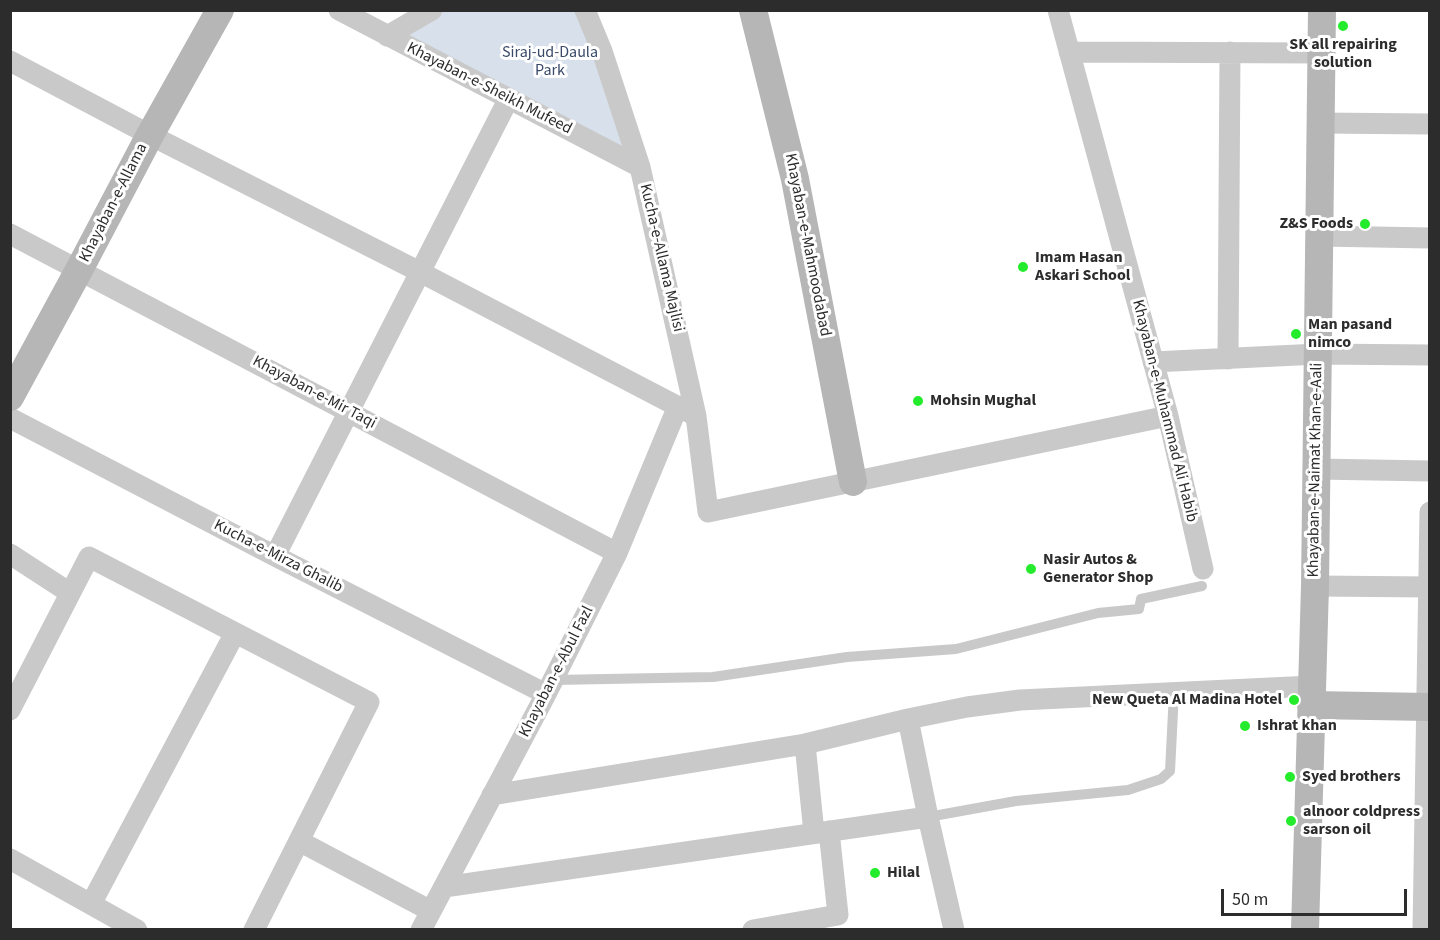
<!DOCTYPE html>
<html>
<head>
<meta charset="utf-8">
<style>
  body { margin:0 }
  #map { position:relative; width:1440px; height:940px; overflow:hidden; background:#fff; font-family:"Source Sans 3",sans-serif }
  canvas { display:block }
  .frame { position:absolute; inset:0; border:12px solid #2c2c2c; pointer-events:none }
  .scale { position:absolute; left:1221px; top:889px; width:186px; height:27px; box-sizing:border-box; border:3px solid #2c2c2c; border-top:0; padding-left:8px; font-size:18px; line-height:21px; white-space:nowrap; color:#2c2c2c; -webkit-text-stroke:4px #fff; paint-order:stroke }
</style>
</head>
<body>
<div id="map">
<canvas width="1440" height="940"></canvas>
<div class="frame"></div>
<div class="scale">50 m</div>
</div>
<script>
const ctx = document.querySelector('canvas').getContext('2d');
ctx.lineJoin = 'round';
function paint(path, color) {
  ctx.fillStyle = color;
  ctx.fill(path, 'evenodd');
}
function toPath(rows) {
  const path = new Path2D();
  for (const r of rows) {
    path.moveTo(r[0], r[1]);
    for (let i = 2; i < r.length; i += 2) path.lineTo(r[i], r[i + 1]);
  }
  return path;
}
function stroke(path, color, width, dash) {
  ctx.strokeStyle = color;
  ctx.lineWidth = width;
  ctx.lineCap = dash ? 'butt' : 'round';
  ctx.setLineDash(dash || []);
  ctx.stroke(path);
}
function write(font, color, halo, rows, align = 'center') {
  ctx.font = font + ' "Source Sans 3",sans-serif';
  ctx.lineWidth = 6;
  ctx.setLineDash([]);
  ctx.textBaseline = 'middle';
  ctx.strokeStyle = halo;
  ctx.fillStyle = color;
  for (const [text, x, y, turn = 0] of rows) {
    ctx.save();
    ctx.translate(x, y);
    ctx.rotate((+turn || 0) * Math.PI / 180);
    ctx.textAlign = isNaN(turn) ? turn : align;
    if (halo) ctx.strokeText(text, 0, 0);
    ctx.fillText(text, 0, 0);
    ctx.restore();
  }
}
const green = toPath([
  [432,11,585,11,640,167,387,36]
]);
const lane = toPath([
  [554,680,713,677,847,657,956,649,1098,613,1139,609,1141,599,1202,586],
  [928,817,1016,801,1128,790,1161,779,1170,771,1174,692]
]);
const street = toPath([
  [339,10,640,167],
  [585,10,602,51,640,167,696,416,708,512,1168,416],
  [1058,10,1168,416,1203,569],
  [387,36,432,10],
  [1069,52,1321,53],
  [10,61,150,135,420,272,696,416],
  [1320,123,1430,124],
  [10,234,617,553],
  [1319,236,1430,238],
  [1228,359,1230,52],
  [1153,362,1318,354,1430,355],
  [10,418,275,556,546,694],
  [1316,469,1430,471],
  [10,554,70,593],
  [275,556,508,100],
  [1315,586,1430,587],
  [10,710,89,557,369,702,254,930],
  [908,719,928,817,954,930],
  [805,744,814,833],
  [492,795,805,744,908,719,967,707,1020,700,1312,686],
  [299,841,431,911],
  [10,859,137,930],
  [444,887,928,817],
  [91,904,235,633],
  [421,930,546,694,617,553,678,406],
  [753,930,838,915,829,831],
  [1423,930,1430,512]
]);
const secondary = toPath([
  [753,10,795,179,853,482],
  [10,397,79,270,150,135,220,10],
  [1311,705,1430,707],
  [1305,930,1315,586,1322,10]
]);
const markers = [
  [1343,26,6,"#24ec2c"],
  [1365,224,6,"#24ec2c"],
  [1023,267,6,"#24ec2c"],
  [1296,334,6,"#24ec2c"],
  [918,401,6,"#24ec2c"],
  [1031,569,6,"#24ec2c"],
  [1294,700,6,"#24ec2c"],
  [1245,726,6,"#24ec2c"],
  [1290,777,6,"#24ec2c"],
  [1291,821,6,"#24ec2c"],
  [875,873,6,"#24ec2c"]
];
const poiNames = [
  ["SK all repairing",1343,45,"center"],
  ["solution",1343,63,"center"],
  ["Z&S Foods",1353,224,"right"],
  ["Imam Hasan",1035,258],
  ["Askari School",1035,276],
  ["Man pasand",1308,325],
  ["nimco",1308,343],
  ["Mohsin Mughal",930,401],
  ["Nasir Autos &",1043,560],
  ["Generator Shop",1043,578],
  ["New Queta Al Madina Hotel",1282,700,"right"],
  ["Ishrat khan",1257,726],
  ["Syed brothers",1302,777],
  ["alnoor coldpress",1303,812],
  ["sarson oil",1303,830],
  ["Hilal",887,873]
];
const parkNames = [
  ["Siraj-ud-Daula",550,53],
  ["Park",550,71]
];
const streetNames = [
  ["Khayaban-e-Sheikh Mufeed",489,89,27],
  ["Khayaban-e-Allama",114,203,-63],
  ["Khayaban-e-Mahmoodabad",807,245,79],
  ["Kucha-e-Allama Majlisi",661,258,77],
  ["Khayaban-e-Mir Taqi",314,393,28],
  ["Khayaban-e-Muhammad Ali Habib",1164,411,76],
  ["Khayaban-e-Naimat Khan-e-Aali",1316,470,-89],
  ["Kucha-e-Mirza Ghalib",278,557,27],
  ["Khayaban-e-Abul Fazl",557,672,-63]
];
paint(green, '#d8e0eb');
stroke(lane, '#c9c9c9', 10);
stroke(street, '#c9c9c9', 21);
stroke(secondary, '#b6b6b6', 28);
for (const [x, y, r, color] of markers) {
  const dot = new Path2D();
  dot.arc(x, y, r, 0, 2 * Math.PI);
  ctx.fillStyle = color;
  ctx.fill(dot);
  stroke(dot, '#fff', 2);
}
write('bold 16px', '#2c2c2c', '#fff', poiNames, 'left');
write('16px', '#384969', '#fff', parkNames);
write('16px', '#2c2c2c', '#fff', streetNames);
</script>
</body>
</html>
